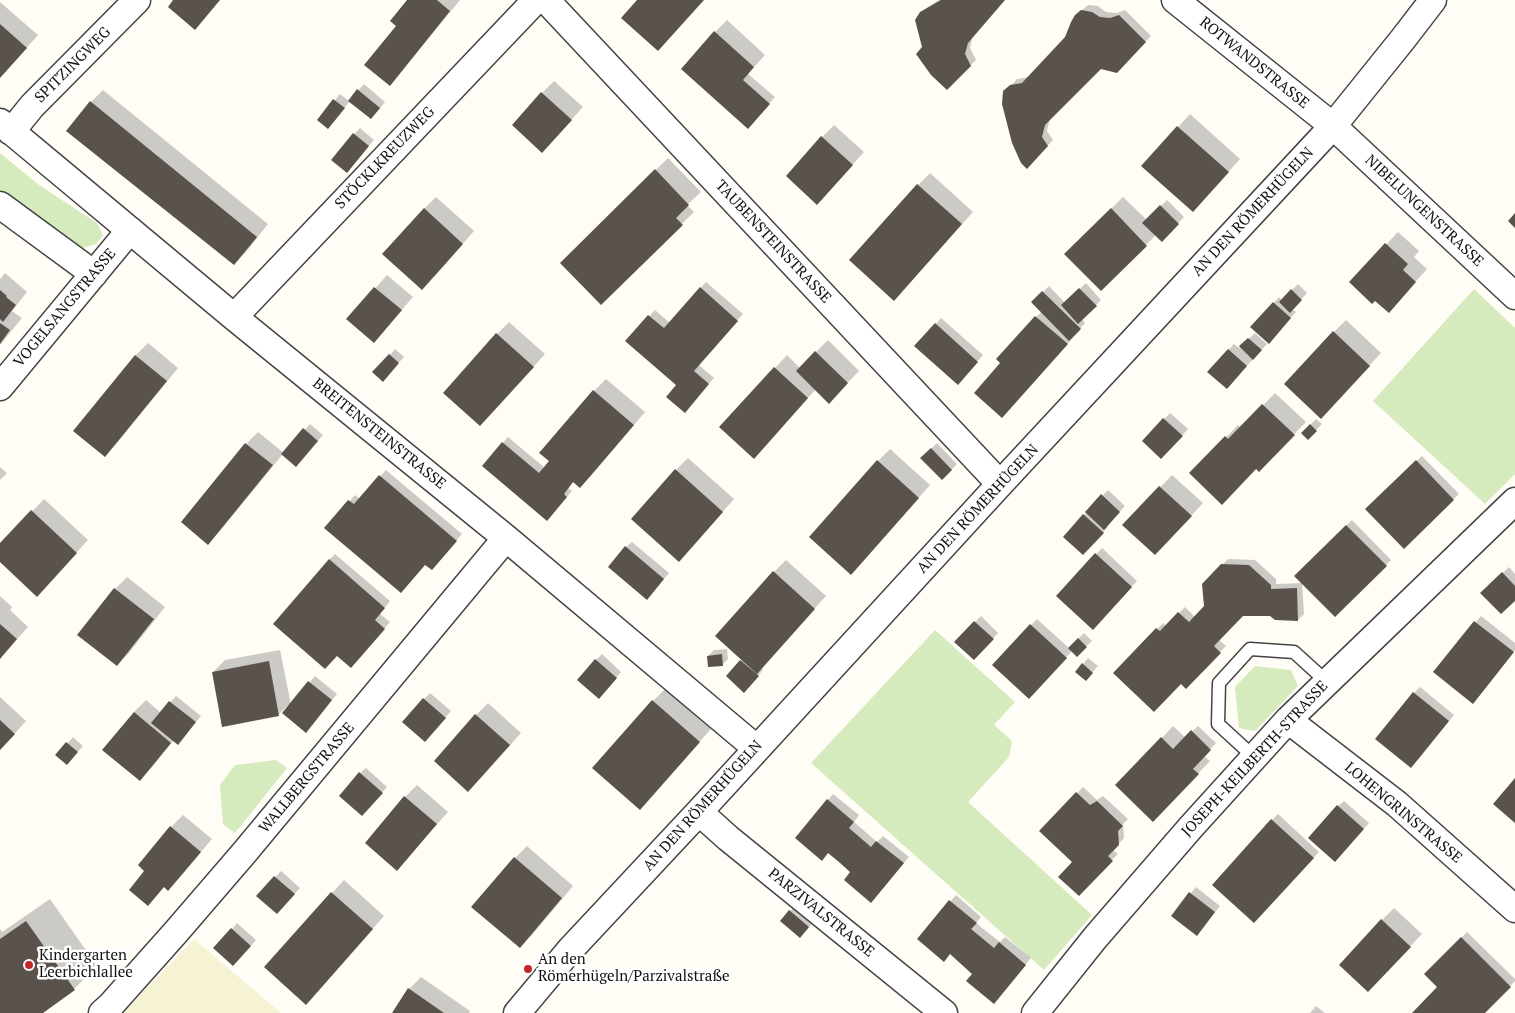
<!DOCTYPE html>
<html>
<head>
<meta charset="utf-8">
<style>
  body { margin:0 }
  canvas { display:block; background:#fffdf5 }
</style>
</head>
<body>
<canvas width="1515" height="1013"></canvas>
<script>
const ctx = document.querySelector('canvas').getContext('2d');
ctx.lineJoin = 'round';
function paint(path, color) {
  ctx.fillStyle = color;
  ctx.fill(path, 'evenodd');
}
function toPath(rows) {
  const path = new Path2D();
  for (const r of rows) {
    path.moveTo(r[0], r[1]);
    for (let i = 2; i < r.length; i += 2) path.lineTo(r[i], r[i + 1]);
  }
  return path;
}
function stroke(path, color, width, dash) {
  ctx.strokeStyle = color;
  ctx.lineWidth = width;
  ctx.lineCap = dash ? 'butt' : 'round';
  ctx.setLineDash(dash || []);
  ctx.stroke(path);
}
function write(font, color, halo, rows, align = 'center') {
  ctx.font = font + ' "PT Serif",serif';
  ctx.lineWidth = 5;
  ctx.setLineDash([]);
  ctx.textBaseline = 'middle';
  ctx.strokeStyle = halo;
  ctx.fillStyle = color;
  for (const [text, x, y, turn = 0] of rows) {
    ctx.save();
    ctx.translate(x, y);
    ctx.rotate((+turn || 0) * Math.PI / 180);
    ctx.textAlign = isNaN(turn) ? turn : align;
    if (halo) ctx.strokeText(text, 0, 0);
    ctx.fillText(text, 0, 0);
    ctx.restore();
  }
}
const farmland = toPath([
  [194,939,281,1013,123,1013]
]);
const green = toPath([
  [0,153,39,185,97,223,103,235,96,244,83,248,56,234,0,191],
  [1474,289,1515,328,1515,474,1485,504,1373,401],
  [935,630,1015,702,994,725,1012,741,1009,757,968,802,1092,915,1044,970,811,763],
  [1255,666,1291,670,1298,686,1255,731,1239,728,1235,687],
  [276,760,287,768,235,833,223,824,220,785,235,765]
]);
const shadow = toPath([
  [409,0,460,0,401,72,389,84],
  [939,0,1004,0,973,35,970,48,976,60,947,88,924,48,921,13,928,7],
  [0,2,38,35,13,63,0,75],
  [1088,5,1098,6,1106,12,1117,13,1125,10,1151,36,1116,72,1101,67,1050,118,1047,131,1053,140,1027,167,1005,92,1017,79,1029,77,1066,37,1076,15],
  [727,20,765,55,748,74,775,97,753,122,715,32],
  [554,81,583,107,554,139,542,93],
  [364,84,385,102,377,112,350,101,334,121,319,119,340,94,349,101],
  [103,90,268,224,246,252,234,264,91,102],
  [1190,114,1240,159,1205,198,1143,166],
  [834,125,864,152,829,191,822,137],
  [360,128,374,140,352,165,354,134],
  [668,158,701,192,687,205,694,212,601,303,562,263],
  [930,173,973,212,906,287,918,185],
  [436,197,474,231,434,277,424,209],
  [1123,197,1147,220,1167,200,1184,217,1162,240,1156,235,1101,289,1066,254],
  [1398,232,1419,251,1414,257,1427,269,1400,299,1375,299,1351,282],
  [5,273,27,292,12,311,22,318,0,345,0,279],
  [387,275,413,297,385,329,348,319],
  [706,282,743,314,699,365,714,378,690,405,678,385,627,341,655,310,670,323],
  [1086,283,1101,300,1082,319,1085,323,1078,331,1079,331,1014,404,1002,363,998,359,1042,311,1033,302,1049,286,1065,303],
  [1298,284,1307,293,1292,309,1296,312,1274,336,1274,303,1279,297,1282,300],
  [941,318,983,355,964,377,936,324],
  [1346,320,1381,353,1333,405,1334,332],
  [509,322,545,354,492,413,497,334],
  [1255,333,1267,344,1232,382,1209,371,1234,344,1239,348],
  [828,340,859,371,829,402,816,389,766,445,721,427,787,355,800,368],
  [148,343,178,368,117,443,105,455,75,431,136,355],
  [395,349,404,357,388,374,390,355],
  [606,379,645,412,592,475,580,487,574,481,568,488,572,491,553,513,503,443,508,437,545,468,550,461,541,453,594,391],
  [1275,393,1306,422,1259,470,1257,467,1191,473,1238,425,1241,428],
  [1170,413,1188,429,1167,452,1143,441],
  [1316,419,1322,424,1308,438,1302,433],
  [310,424,323,435,302,459,283,454,220,531,208,543,182,522,246,444,258,432,284,453],
  [937,443,957,464,942,479,922,458],
  [890,449,930,485,863,561,878,461],
  [1422,456,1459,494,1404,547,1367,509],
  [688,458,734,499,691,548,676,470],
  [0,467,7,473,0,480],
  [386,470,462,534,437,563,425,564,326,528,355,495,360,499],
  [1172,475,1203,503,1167,542,1124,525],
  [1108,490,1125,506,1107,526,1108,527,1089,548,1064,536],
  [44,499,88,540,49,583,0,560,0,545],
  [1352,520,1391,560,1335,616,1302,583,1304,614,1298,620,1271,615,1242,615,1218,639,1226,646,1186,687,1181,682,1115,673,1163,623,1166,626,1185,607,1195,617,1205,607,1203,585,1228,559,1255,560,1276,579,1276,584,1302,583,1296,576],
  [632,542,669,573,652,593,626,547],
  [1102,548,1137,581,1099,623,1058,596],
  [335,554,390,601,380,614,390,622,357,661,329,560],
  [786,560,826,596,761,668,763,670,750,685,727,676,743,659,774,572],
  [1509,567,1515,574,1515,599,1482,593],
  [127,577,165,607,129,653,117,665,115,589],
  [0,596,12,607,10,610,28,627,0,658],
  [981,616,998,633,974,659,956,642],
  [1481,616,1515,643,1515,650,1479,696,1435,672],
  [1037,619,1069,648,1084,633,1092,641,1077,655,1072,651,1035,691,994,665],
  [727,649,728,659,722,665,708,656,714,650],
  [280,650,291,705,315,676,337,694,312,725,289,704,278,715,213,672,225,660],
  [602,654,621,672,605,691,596,660],
  [1088,658,1098,666,1091,674,1083,664],
  [1420,687,1454,715,1417,761,1414,693],
  [665,689,711,729,640,808,653,701],
  [430,693,451,711,430,735,424,699],
  [176,696,201,716,178,743,174,740,152,767,140,779,134,712,146,700,161,713],
  [0,697,26,721,0,750],
  [488,703,521,733,480,779,476,715],
  [1173,726,1186,738,1198,726,1216,743,1204,756,1210,761,1165,808,1162,738],
  [73,737,83,746,73,757,57,755],
  [366,768,387,787,368,809,360,773],
  [417,785,448,812,397,869,405,797],
  [1083,787,1097,800,1103,796,1128,819,1123,824,1124,838,1113,850,1118,854,1079,894,1074,862,1041,831],
  [833,794,859,815,854,822,877,842,883,836,909,857,877,895,828,852,828,800],
  [1344,801,1369,823,1341,854,1338,806],
  [1278,814,1319,852,1260,916,1272,820],
  [183,815,212,839,180,877,146,871,139,865,171,827],
  [527,846,573,886,532,935,520,946,515,858],
  [281,871,300,888,283,907,258,896],
  [344,880,384,916,318,991,265,967],
  [1196,887,1220,906,1202,929,1172,916],
  [956,895,981,917,976,923,1000,942,1005,937,1031,958,999,997,951,953,919,939],
  [50,899,97,966,74,989,41,1013,0,1013,0,929,2,932],
  [796,905,814,921,806,931,790,911],
  [1394,908,1422,934,1380,978,1382,920],
  [237,923,256,940,239,959,232,929],
  [1467,932,1515,979,1515,981,1484,1013,1414,1013,1439,987,1426,974],
  [421,977,470,1011,469,1013,393,1013,409,989],
  [1316,1006,1325,1013,1310,1013]
]);
const building = toPath([
  [173,0,220,0,195,30,168,7],
  [407,0,437,0,450,11,390,86,364,65,396,26,390,21],
  [637,0,704,0,658,51,621,18],
  [941,0,1005,0,968,43,965,54,971,66,947,90,931,75,916,54,922,47,915,20,920,12],
  [1081,10,1092,12,1100,17,1110,18,1119,15,1146,42,1117,73,1101,69,1045,125,1042,137,1048,146,1027,169,1021,163,1012,143,1002,104,1003,91,1010,85,1022,83,1065,37,1071,22,1075,15],
  [0,24,27,48,0,78],
  [714,31,754,67,743,80,770,104,748,129,681,69],
  [357,89,380,108,371,119,348,101],
  [541,92,572,120,542,153,512,125],
  [333,99,345,108,328,129,317,120],
  [90,101,257,237,234,265,66,131],
  [1177,126,1229,172,1193,212,1141,166],
  [353,133,369,146,347,173,331,160],
  [821,136,853,165,817,205,786,176],
  [655,169,689,205,676,218,683,225,601,305,560,263],
  [917,184,962,224,894,301,849,260],
  [1160,205,1179,224,1162,242,1142,223],
  [424,208,463,244,422,290,382,254],
  [1111,208,1147,246,1101,291,1064,254],
  [1515,213,1515,228,1508,221],
  [1385,243,1408,264,1403,270,1416,282,1389,313,1375,301,1372,304,1349,282],
  [374,287,402,310,374,343,346,319],
  [700,287,738,321,694,371,709,384,685,413,666,397,676,385,625,341,648,315,664,328],
  [1079,288,1097,306,1078,324,1061,305],
  [1291,289,1302,300,1290,313,1279,302],
  [0,290,7,296,6,297,16,305,3,322,0,319],
  [1042,291,1081,329,1069,341,1031,302],
  [1273,302,1291,318,1269,344,1250,327],
  [1035,316,1068,344,1002,418,974,393,1000,363,996,359],
  [0,323,10,330,0,344],
  [935,323,978,362,958,385,914,346],
  [1333,331,1370,366,1321,419,1284,384],
  [496,333,534,367,480,426,443,393],
  [1248,338,1262,350,1253,360,1239,346],
  [1228,349,1247,366,1227,389,1207,372],
  [815,351,848,383,829,404,796,371],
  [389,354,399,363,383,382,372,372],
  [135,355,167,381,105,457,73,431],
  [774,367,808,398,754,459,719,427],
  [593,390,634,425,580,488,573,482,564,494,567,497,547,521,482,466,502,442,539,473,549,461,539,453],
  [1262,404,1295,435,1259,472,1256,469,1222,505,1189,473,1225,436,1228,439],
  [1163,418,1183,436,1161,459,1142,441],
  [1310,424,1317,431,1308,440,1301,433],
  [303,428,318,441,296,467,281,454],
  [245,443,273,465,208,545,181,522],
  [931,448,952,470,942,480,920,458],
  [877,460,919,498,851,575,809,537],
  [1416,460,1454,500,1404,549,1365,509],
  [675,469,723,512,679,562,631,519],
  [379,475,457,541,432,570,425,565,401,593,324,528,348,500,354,504],
  [1159,486,1192,516,1155,555,1122,525],
  [1101,494,1120,512,1104,530,1085,512],
  [31,510,77,553,37,597,0,562,0,543],
  [1083,514,1104,533,1083,555,1063,537],
  [1346,525,1387,566,1335,617,1294,576],
  [625,546,664,579,647,600,608,567],
  [1095,553,1132,587,1093,630,1056,596],
  [329,559,385,608,375,620,385,629,351,668,337,656,325,669,273,624],
  [1221,564,1249,565,1271,585,1271,589,1297,588,1298,621,1275,620,1270,616,1243,616,1214,646,1221,653,1186,689,1181,684,1154,712,1113,673,1156,628,1160,631,1178,612,1189,622,1204,606,1202,584],
  [773,571,815,609,757,674,715,636],
  [1502,572,1515,586,1515,601,1501,614,1480,593],
  [114,588,154,619,117,666,77,635],
  [974,621,994,639,974,660,954,642],
  [1474,621,1514,652,1473,704,1433,672],
  [0,624,17,639,0,659],
  [1030,624,1067,658,1029,699,992,665],
  [1078,638,1087,647,1077,657,1068,648],
  [722,654,723,666,708,667,707,656],
  [595,659,617,678,599,699,577,680],
  [740,660,759,676,744,693,726,676],
  [269,661,279,716,222,727,212,672],
  [1082,663,1093,673,1086,681,1075,672],
  [308,681,332,700,306,733,282,713],
  [1413,692,1449,721,1411,768,1375,739],
  [423,698,446,718,425,742,402,722],
  [652,700,700,742,640,810,592,768],
  [169,701,196,722,178,745,151,723],
  [134,712,171,743,140,781,102,750],
  [475,714,510,745,468,792,434,761],
  [0,720,15,734,0,750],
  [1191,730,1211,750,1193,769,1199,774,1153,822,1115,785,1161,737,1173,749],
  [66,742,78,752,67,765,55,755],
  [359,772,383,793,362,816,339,796],
  [1515,778,1515,823,1493,804],
  [1076,792,1090,805,1097,801,1123,826,1118,831,1119,845,1108,856,1113,861,1079,896,1058,877,1072,862,1039,831],
  [404,796,437,824,397,871,365,843],
  [827,799,854,822,849,828,871,847,876,841,904,863,871,903,844,880,850,872,839,862,828,853,822,861,795,838],
  [1337,805,1364,829,1335,862,1308,838],
  [1271,819,1314,858,1254,923,1212,885],
  [170,826,201,852,168,891,164,887,148,906,129,890,144,871,138,865],
  [514,857,562,898,520,948,471,907],
  [274,876,295,894,277,914,256,896],
  [331,892,373,929,306,1005,264,967],
  [1189,892,1215,912,1197,936,1171,916],
  [949,900,977,923,971,929,994,948,999,942,1026,965,994,1004,966,981,972,974,950,954,944,962,917,939],
  [789,910,809,927,800,938,780,921],
  [1381,919,1411,947,1368,992,1339,965],
  [26,921,75,990,43,1013,0,1013,0,939],
  [231,928,251,946,233,966,213,948],
  [1461,937,1511,987,1485,1013,1412,1013,1437,987,1424,974],
  [408,988,444,1013,392,1013]
]);
const service = toPath([
  [1254,757,1218,724,1219,683,1250,649,1294,652,1327,682]
]);
const minor = toPath([
  [546,0,1000,484],
  [1175,0,1333,126,1515,296],
  [0,122,234,317,506,538,756,748],
  [11,132,32,106,137,0],
  [0,205,94,274],
  [234,317,536,0],
  [0,387,130,230],
  [1288,720,1397,804,1515,909],
  [699,812,728,838,944,1013],
  [102,1013,111,1005,176,932,244,853,506,538],
  [517,1013,569,951,699,812,1000,484,1333,126,1403,39,1433,0],
  [1035,1013,1095,938,1191,827,1288,720,1515,501]
]);
const markers = [
  [29,965,5,"#c4262e"],
  [528,969,5,"#c4262e"]
];
const streetNames = [
  ["ROTWANDSTRASSE",1254,63,39],
  ["SPITZINGWEG",73,65,-45],
  ["STÖCKLKREUZWEG",385,158,-46],
  ["NIBELUNGENSTRASSE",1424,211,43],
  ["AN DEN RÖMERHÜGELN",1253,212,-47],
  ["TAUBENSTEINSTRASSE",773,242,47],
  ["VOGELSANGSTRASSE",65,308,-50],
  ["BREITENSTEINSTRASSE",379,434,39],
  ["AN DEN RÖMERHÜGELN",978,509,-47],
  ["JOSEPH-KEILBERTH-STRASSE",1255,759,-47],
  ["WALLBERGSTRASSE",307,778,-50],
  ["AN DEN RÖMERHÜGELN",703,806,-48],
  ["LOHENGRINSTRASSE",1403,813,40],
  ["PARZIVALSTRASSE",821,913,39]
];
const poiNames = [
  ["Kindergarten",39,956],
  ["Leerbichlallee",39,973],
  ["An den",538,960],
  ["Römerhügeln/Parzivalstraße",538,977]
];
paint(farmland, '#f6f3d4');
paint(green, '#d5ebbd');
paint(shadow, '#0003');
paint(building, '#5a524d');
stroke(service, '#444', 15);
stroke(minor, '#444', 29);
stroke(service, '#fff', 12);
stroke(minor, '#fff', 26);
for (const [x, y, r, color] of markers) {
  const dot = new Path2D();
  dot.arc(x, y, r, 0, 2 * Math.PI);
  ctx.fillStyle = color;
  ctx.fill(dot);
  stroke(dot, '#fff', 2);
}
write('15px', '#111', '#fff', streetNames);
write('15px', '#111', '#fff', poiNames, 'left');
</script>
</body>
</html>
